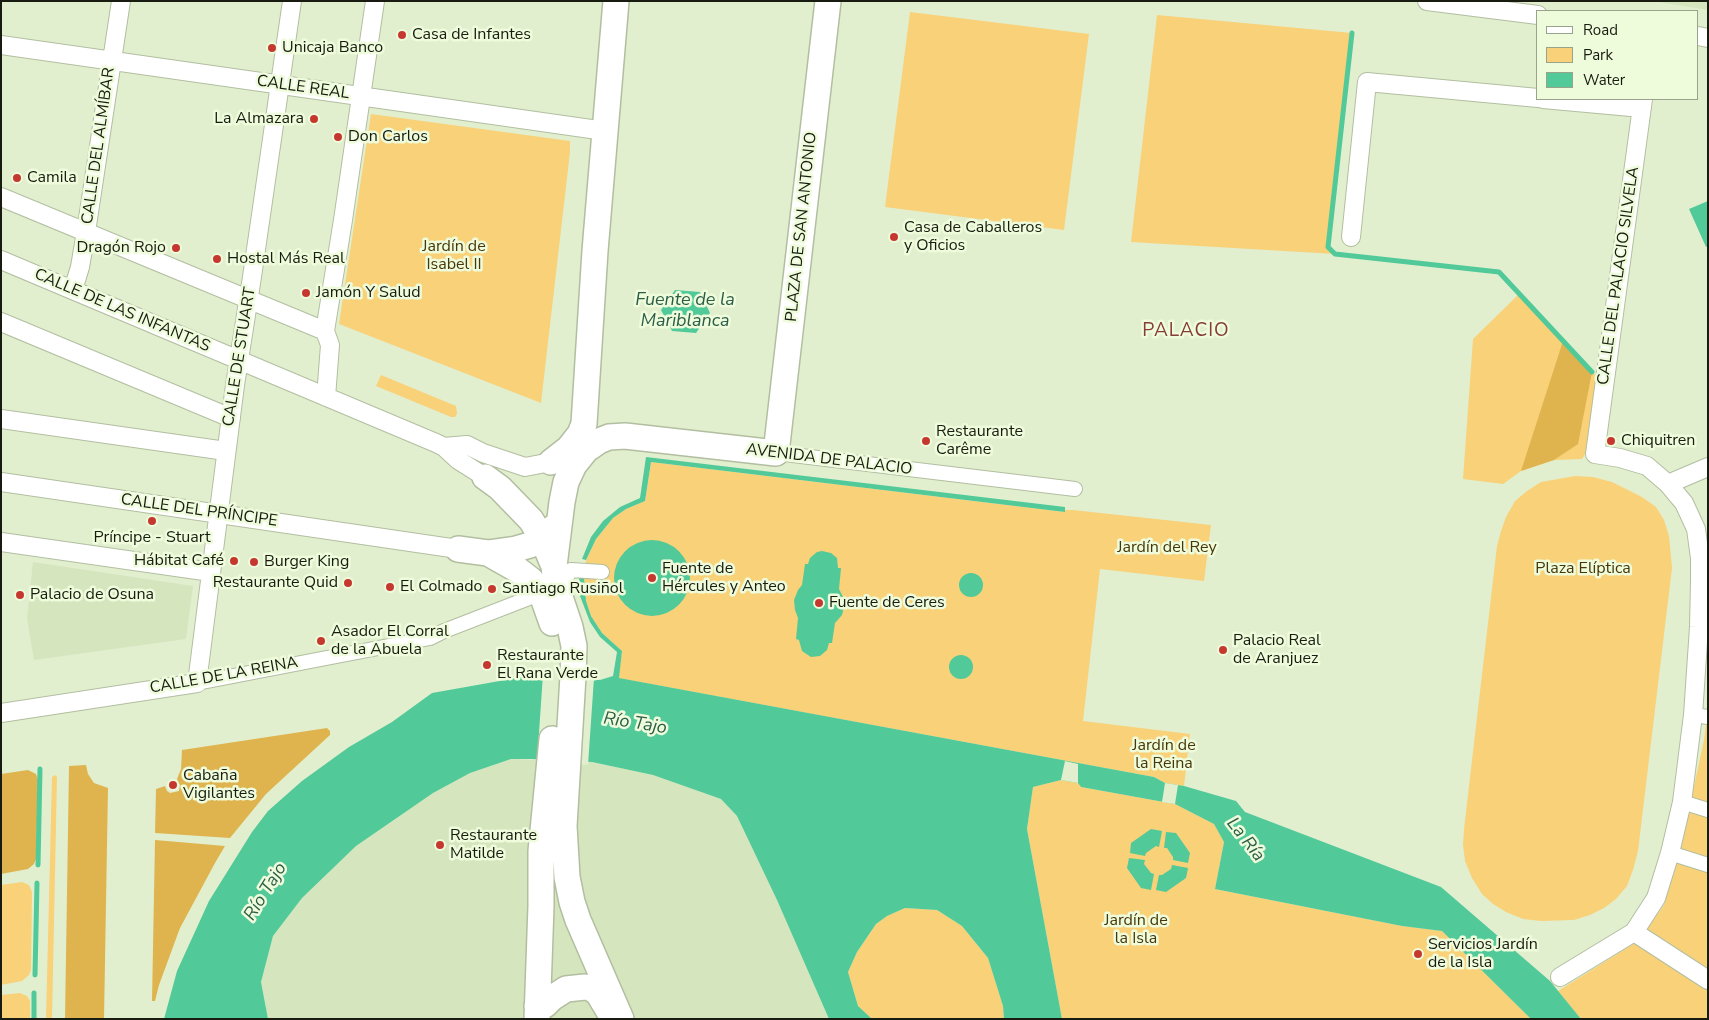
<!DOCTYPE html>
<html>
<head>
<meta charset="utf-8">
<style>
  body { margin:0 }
  #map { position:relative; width:1709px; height:1020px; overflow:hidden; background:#e2efcf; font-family:"Nunito Sans",sans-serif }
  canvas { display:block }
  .frame { position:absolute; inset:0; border:2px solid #171b10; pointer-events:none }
  .legend { position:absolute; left:1536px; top:10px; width:162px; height:90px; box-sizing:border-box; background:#effcdc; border:1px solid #99a28a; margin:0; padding:6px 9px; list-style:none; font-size:15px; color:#171b10 }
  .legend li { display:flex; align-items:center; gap:10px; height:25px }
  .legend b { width:25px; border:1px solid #99a28a }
</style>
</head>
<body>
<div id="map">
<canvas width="1709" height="1020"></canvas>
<div class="frame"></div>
<ul class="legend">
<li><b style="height:6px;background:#fff"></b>Road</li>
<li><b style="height:14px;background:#f8d179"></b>Park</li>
<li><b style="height:14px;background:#51c999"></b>Water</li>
</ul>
</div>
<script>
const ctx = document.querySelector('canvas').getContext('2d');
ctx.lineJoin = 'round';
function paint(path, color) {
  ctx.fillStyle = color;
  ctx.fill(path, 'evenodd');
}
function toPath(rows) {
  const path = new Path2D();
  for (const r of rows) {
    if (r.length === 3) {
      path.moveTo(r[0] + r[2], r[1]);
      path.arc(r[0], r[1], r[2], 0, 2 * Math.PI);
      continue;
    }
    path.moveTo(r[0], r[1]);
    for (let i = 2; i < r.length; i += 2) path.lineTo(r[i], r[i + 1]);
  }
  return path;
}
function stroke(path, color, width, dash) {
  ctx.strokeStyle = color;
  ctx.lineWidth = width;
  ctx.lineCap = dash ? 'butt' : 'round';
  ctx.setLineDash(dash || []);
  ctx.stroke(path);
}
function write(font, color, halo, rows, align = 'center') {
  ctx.font = font + ' "Nunito Sans",sans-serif';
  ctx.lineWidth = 5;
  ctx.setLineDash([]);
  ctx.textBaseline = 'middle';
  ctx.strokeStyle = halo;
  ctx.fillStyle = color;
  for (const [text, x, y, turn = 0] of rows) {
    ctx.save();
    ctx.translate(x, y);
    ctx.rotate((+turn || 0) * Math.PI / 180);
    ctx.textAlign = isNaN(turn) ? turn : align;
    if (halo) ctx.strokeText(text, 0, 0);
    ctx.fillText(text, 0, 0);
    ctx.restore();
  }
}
const built = toPath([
  [1652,1,1708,1,1708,10,1671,4],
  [33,562,193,586,186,639,34,660,27,619],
  [511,759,592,762,653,775,721,799,737,816,777,900,829,1019,268,1019,261,982,273,936,302,898,356,846,433,793,470,773]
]);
const green = toPath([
  [910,12,1089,34,1064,230,885,207],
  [1157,15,1352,33,1329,238,1328,247,1335,254,1131,242],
  [371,114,570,141,570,152,541,403,339,324],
  [1518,295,1597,377,1587,451,1582,459,1554,460,1521,471,1503,484,1463,479,1473,339],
  [381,375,456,406,457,414,455,417,451,417,376,386],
  [651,462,1065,512,1065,510,1073,510,1211,525,1204,581,1100,569,1083,721,1190,734,1184,786,1165,783,1154,777,618,678,622,651,602,633,591,616,586,601,584,578,586,560,596,539,613,518,626,509,645,501],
  [1575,476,1593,477,1612,482,1642,497,1656,507,1664,520,1669,536,1672,568,1638,851,1633,870,1627,886,1616,899,1604,908,1590,915,1574,920,1541,921,1523,919,1506,912,1493,904,1482,894,1472,878,1465,861,1463,845,1464,829,1497,546,1501,531,1506,517,1515,501,1527,491,1541,482],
  [1708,709,1708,1019,1581,1019,1558,991,1638,941,1664,905,1681,846,1704,740],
  [55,775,57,777,52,1019,46,1019,52,777],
  [1061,780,1078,783,1081,787,1175,804,1214,824,1224,842,1215,889,1402,926,1442,931,1531,1019,1062,1019,1027,829,1033,787],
  [22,882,29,885,32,892,31,970,29,975,22,981,1,985,1,885],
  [905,908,937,910,962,926,988,958,1003,1006,1004,1019,872,1019,858,1006,848,972,857,952,876,924,887,916],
  [20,993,27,996,30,1001,30,1019,1,1019,1,995]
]);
const forest = toPath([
  [1563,341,1592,372,1578,444,1554,460,1521,471],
  [327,728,330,731,330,735,266,794,230,838,155,833,156,789,165,786,167,791,170,793,179,791,180,785,177,779,181,769,182,750],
  [86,765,88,774,94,783,108,788,104,1019,65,1019,69,766],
  [28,770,36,774,38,780,36,859,34,864,28,869,1,874,1,774],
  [155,840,225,846,215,863,180,928,159,985,155,1001,152,1001]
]);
const water = toPath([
  [1708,201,1708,246,1706,247,1689,209],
  [675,290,700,292,710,313,696,333,672,331,661,310],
  [646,457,1065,507,1065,512,651,462,645,501,626,509,613,518,596,539,586,560,582,559,591,537,603,521,620,507,640,498],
  [652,578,38],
  [822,551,831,553,837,558,838,568,841,568,839,589,843,597,844,607,842,615,835,623,832,643,829,643,827,650,820,656,811,657,802,651,799,640,796,639,798,618,795,610,794,600,798,590,802,585,805,564,808,564,810,558,817,552],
  [971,585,12],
  [579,577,584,578,586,601,591,616,602,633,622,651,619,678,1154,777,1165,783,1184,786,1236,801,1245,812,1441,887,1550,981,1581,1019,1531,1019,1442,931,1402,926,1215,889,1224,842,1214,824,1175,804,1081,787,1078,783,1061,780,1033,787,1027,829,1062,1019,1004,1019,1003,1006,988,958,962,926,937,910,905,908,887,916,876,924,857,952,848,972,858,1006,872,1019,829,1019,777,900,737,816,721,799,653,775,592,762,531,759,511,759,470,773,433,793,356,846,302,898,273,936,261,982,268,1019,164,1019,177,971,209,901,252,832,268,811,302,781,349,747,392,722,432,693,539,674,541,676,600,680,613,676,617,652,600,637,590,622,580,596],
  [961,667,12],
  [1151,829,1162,831,1159,847,1156,846,1146,853,1145,856,1130,853,1131,843],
  [1166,832,1176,833,1190,853,1188,863,1173,860,1173,857,1167,848,1164,848],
  [1129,858,1145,860,1144,864,1151,873,1154,874,1151,890,1141,888,1127,868],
  [1172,865,1188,868,1186,878,1166,892,1156,890,1159,875,1162,875,1171,869]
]);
const pier = toPath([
  [543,674,594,678,588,765,537,762],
  [1065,761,1078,764,1078,783,1061,780],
  [1165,783,1178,785,1175,804,1162,802]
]);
const stream = toPath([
  [1352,33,1328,247,1335,254,1499,272,1592,372],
  [38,865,40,769],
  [35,975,37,883],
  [34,1019,34,993]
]);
const pedestrian = toPath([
  [776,453,1075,489],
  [564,581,571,570,602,572],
  [197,683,430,638,444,631,529,598],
  [1693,715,1708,717],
  [1682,802,1708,810],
  [1670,853,1708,865]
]);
const minor = toPath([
  [1427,1,1538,15],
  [1698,36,1708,38],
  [1,45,605,131],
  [1543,99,1642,108],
  [1,197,325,331],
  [1351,237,1367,82,1538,98],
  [1,260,436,443,444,447,458,460,485,477],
  [73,290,80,267,86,232,121,1],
  [1,322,231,418],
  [326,397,330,345,325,331,343,220,375,1],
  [1,419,226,451],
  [444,447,467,445,483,453,525,467,551,462],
  [1,482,458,549],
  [1668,484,1708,467],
  [1,542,211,572],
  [1,713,197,683,235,385,252,277,292,1],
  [1634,932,1708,980],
  [1560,977,1634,932,1656,898,1670,853,1682,802,1693,715,1699,627,1700,581,1700,558,1696,529,1684,503,1668,484,1647,466,1620,458,1595,454,1643,99]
]);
const secondary = toPath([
  [551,462,569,448,580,434,584,424,595,251,616,1],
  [485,477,500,488,531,520,542,538,553,564],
  [458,549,488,553,518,570,531,580,541,592,552,623],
  [488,553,516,549,530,545,542,538,553,528],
  [537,1006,545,1005,552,998,566,989,585,987,591,988,598,993,610,1013],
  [537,1019,541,906,541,851,552,739],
  [621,1019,578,920,572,902,567,877,564,826,573,676,574,646,570,627,556,585,554,566,562,502,566,482,574,465,586,450,599,441,609,437,625,436,776,453,828,1]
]);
const markers = [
  [402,35,5,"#c53830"],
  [272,48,5,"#c53830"],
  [314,119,5,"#c53830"],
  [338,137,5,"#c53830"],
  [17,178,5,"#c53830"],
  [894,237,5,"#c53830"],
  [176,248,5,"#c53830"],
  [217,259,5,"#c53830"],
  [306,293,5,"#c53830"],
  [926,441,5,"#c53830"],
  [1611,441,5,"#c53830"],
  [152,521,5,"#c53830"],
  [234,561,5,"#c53830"],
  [254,562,5,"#c53830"],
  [652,578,5,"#c53830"],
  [348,583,5,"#c53830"],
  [390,587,5,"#c53830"],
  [492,589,5,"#c53830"],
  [20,595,5,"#c53830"],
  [819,603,5,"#c53830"],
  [321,641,5,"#c53830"],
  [1223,650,5,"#c53830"],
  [487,665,5,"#c53830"],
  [173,785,5,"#c53830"],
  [440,845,5,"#c53830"],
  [1418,954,5,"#c53830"]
];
const poiNames = [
  ["Casa de Infantes",412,35],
  ["Unicaja Banco",282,48],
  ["La Almazara",304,119,"right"],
  ["Don Carlos",348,137],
  ["Camila",27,178],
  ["Casa de Caballeros",904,228],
  ["y Oficios",904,246],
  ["Dragón Rojo",166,248,"right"],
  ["Hostal Más Real",227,259],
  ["Jamón Y Salud",316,293],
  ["Restaurante",936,432],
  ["Carême",936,450],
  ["Chiquitren",1621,441],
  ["Príncipe - Stuart",152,538,"center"],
  ["Hábitat Café",224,561,"right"],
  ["Burger King",264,562],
  ["Fuente de",662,569],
  ["Hércules y Anteo",662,587],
  ["Restaurante Quid",338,583,"right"],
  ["El Colmado",400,587],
  ["Santiago Rusiñol",502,589],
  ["Palacio de Osuna",30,595],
  ["Fuente de Ceres",829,603],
  ["Asador El Corral",331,632],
  ["de la Abuela",331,650],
  ["Palacio Real",1233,641],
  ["de Aranjuez",1233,659],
  ["Restaurante",497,656],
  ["El Rana Verde",497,674],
  ["Cabaña",183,776],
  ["Vigilantes",183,794],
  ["Restaurante",450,836],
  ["Matilde",450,854],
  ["Servicios Jardín",1428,945],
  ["de la Isla",1428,963]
];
const streetNames = [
  ["CALLE REAL",303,88,8],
  ["CALLE DEL ALMÍBAR",99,146,-82],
  ["PLAZA DE SAN ANTONIO",802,227,-84],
  ["CALLE DEL PALACIO SILVELA",1619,276,-82],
  ["CALLE DE LAS INFANTAS",122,311,23],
  ["CALLE DE STUART",240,357,-81],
  ["AVENIDA DE PALACIO",829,460,7],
  ["CALLE DEL PRÍNCIPE",199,511,8],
  ["CALLE DE LA REINA",224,676,-10]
];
const parkNames = [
  ["Jardín de",454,247],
  ["Isabel II",454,265],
  ["Jardín del Rey",1167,548],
  ["Plaza Elíptica",1583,569],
  ["Jardín de",1164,746],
  ["la Reina",1164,764],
  ["Jardín de",1136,921],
  ["la Isla",1136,939]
];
const waterNames = [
  ["Fuente de la",685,301],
  ["Mariblanca",685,322],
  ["Río Tajo",635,724,9],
  ["La Ría",1245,840,52],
  ["Río Tajo",266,892,-58]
];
const quarterNames = [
  ["PALACIO",1186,331]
];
paint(built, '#d5e5be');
paint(green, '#f8d179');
paint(forest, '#dfb44e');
paint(water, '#51c999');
paint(pier, '#e2efcf');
stroke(stream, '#51c999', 5);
stroke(pedestrian, '#b2bea0', 16);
stroke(minor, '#b2bea0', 20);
stroke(secondary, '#b2bea0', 28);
stroke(pedestrian, '#fff', 14);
stroke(minor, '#fff', 18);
stroke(secondary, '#fff', 25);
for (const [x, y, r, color] of markers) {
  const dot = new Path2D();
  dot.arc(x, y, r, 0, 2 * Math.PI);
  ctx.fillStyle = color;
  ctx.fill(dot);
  stroke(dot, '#effcdc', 2);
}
write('16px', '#171b10', '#effcdc', poiNames, 'left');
write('16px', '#171b10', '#effcdc', streetNames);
write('16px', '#473609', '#effcdc', parkNames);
write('italic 18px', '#2c5d48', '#effcdc', waterNames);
ctx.letterSpacing = '1px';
write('19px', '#853d36', '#effcdc', quarterNames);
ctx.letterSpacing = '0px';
</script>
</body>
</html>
